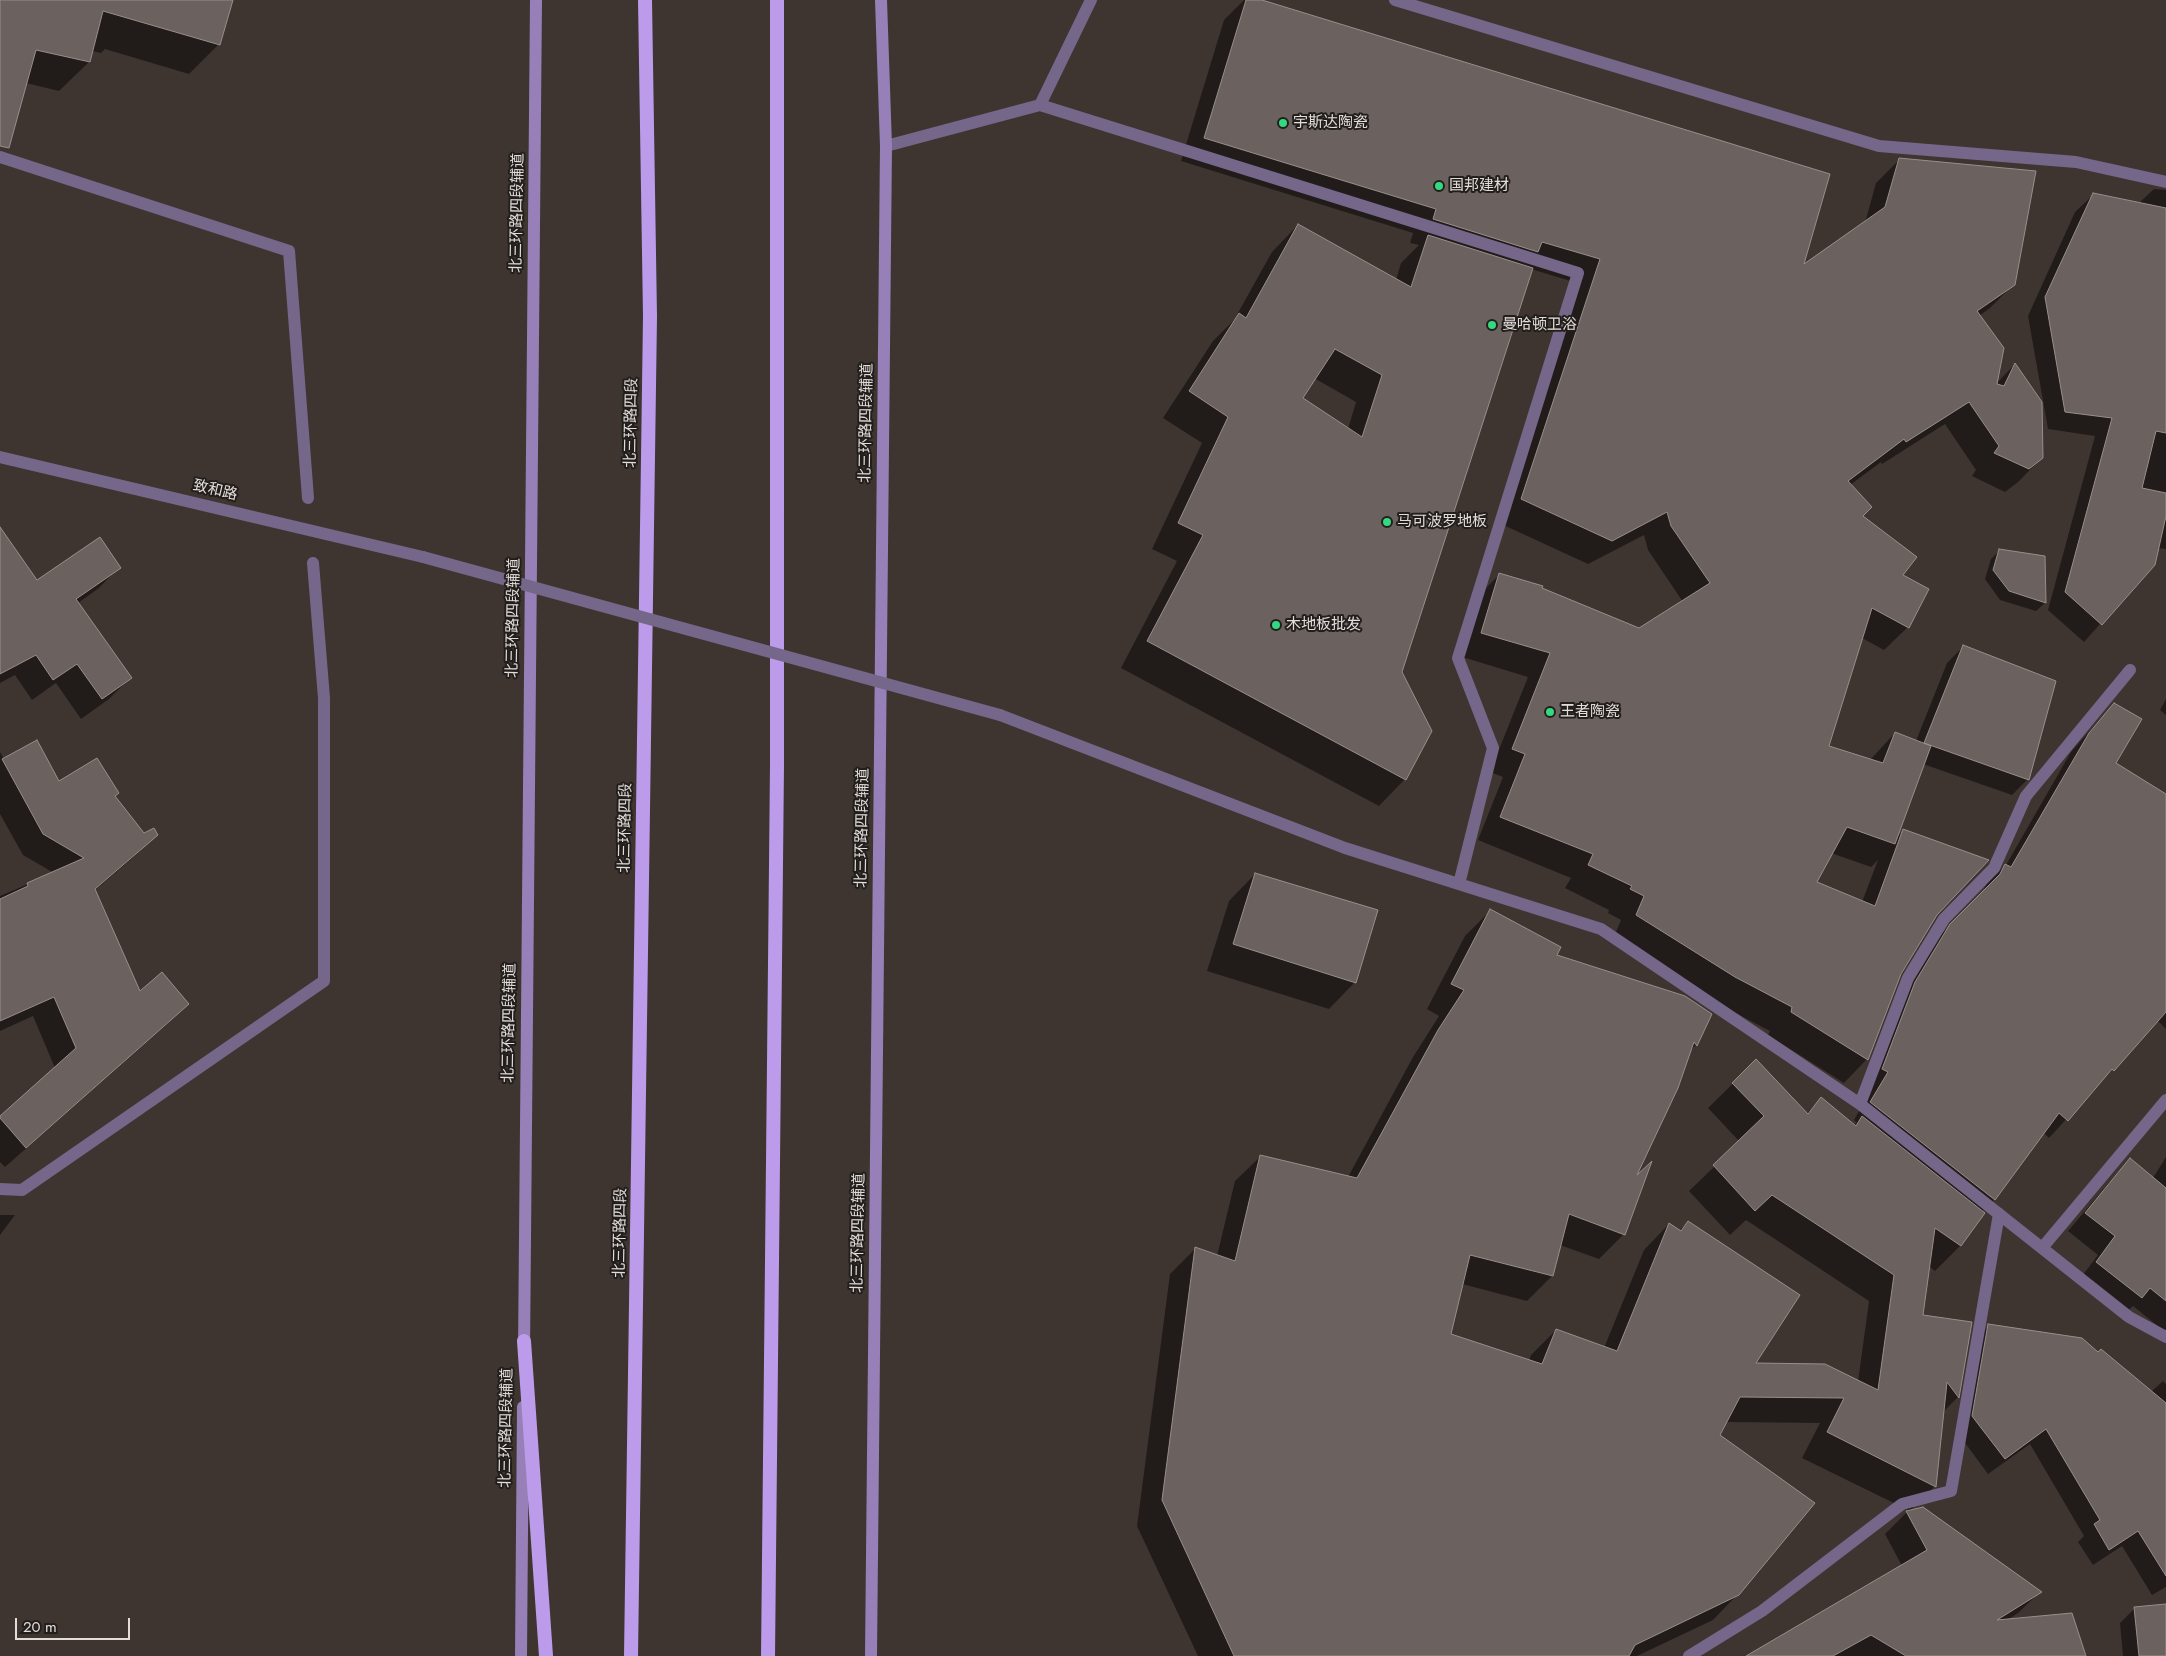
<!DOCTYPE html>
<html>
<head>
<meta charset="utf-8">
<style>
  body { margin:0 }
  #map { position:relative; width:2166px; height:1656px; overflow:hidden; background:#3e3531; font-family:Jost,sans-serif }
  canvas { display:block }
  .scale { position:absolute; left:15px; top:1618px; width:115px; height:22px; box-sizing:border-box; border:2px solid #e3ddda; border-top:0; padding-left:6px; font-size:15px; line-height:18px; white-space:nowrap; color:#e3ddda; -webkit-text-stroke:4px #221e1c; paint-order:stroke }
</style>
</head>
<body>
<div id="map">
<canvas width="2166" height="1656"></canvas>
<div class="scale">20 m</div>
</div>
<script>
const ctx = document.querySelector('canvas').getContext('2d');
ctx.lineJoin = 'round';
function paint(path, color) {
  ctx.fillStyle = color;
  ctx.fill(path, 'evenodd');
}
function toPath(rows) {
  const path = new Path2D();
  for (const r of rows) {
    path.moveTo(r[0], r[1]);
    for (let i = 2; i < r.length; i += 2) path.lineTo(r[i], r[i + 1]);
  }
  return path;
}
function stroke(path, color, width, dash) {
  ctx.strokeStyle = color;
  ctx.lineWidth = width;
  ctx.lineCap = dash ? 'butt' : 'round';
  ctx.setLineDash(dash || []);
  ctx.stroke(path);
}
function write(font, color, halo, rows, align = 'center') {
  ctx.font = font + ' Jost,"Noto Sans SC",sans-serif';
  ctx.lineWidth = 4;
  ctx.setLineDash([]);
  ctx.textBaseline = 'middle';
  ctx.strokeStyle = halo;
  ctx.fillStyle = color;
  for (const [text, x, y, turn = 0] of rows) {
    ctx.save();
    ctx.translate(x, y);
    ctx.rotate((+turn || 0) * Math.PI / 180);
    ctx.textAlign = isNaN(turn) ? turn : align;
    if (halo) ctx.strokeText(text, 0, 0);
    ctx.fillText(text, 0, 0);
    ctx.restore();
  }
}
const shadow = toPath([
  [0,0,232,0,219,44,189,74,105,49,101,53,92,51,89,62,59,91,26,83,11,136,0,147],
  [1244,0,1258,0,1801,267,1865,223,1876,183,1900,159,2014,284,1990,308,1979,316,1996,384,2014,365,2042,458,2018,482,2005,492,1972,476,1976,470,1945,424,1882,464,1881,462,1850,485,1862,516,1901,575,1908,627,1884,650,1862,638,1828,747,1870,760,1895,733,1916,741,1947,663,1963,647,2028,779,2012,795,1923,764,1897,837,1904,830,1936,914,1900,973,1867,1059,1844,1083,1768,1035,1770,1031,1711,1000,1613,939,1621,920,1608,913,1609,910,1565,888,1571,878,1478,840,1503,777,1490,772,1528,677,1459,656,1476,598,1500,574,1640,629,1683,602,1648,550,1644,535,1588,564,1499,523,1577,283,1531,269,1400,672,1405,779,1379,806,1121,668,1177,561,1152,549,1202,443,1163,418,1213,341,1234,320,1272,252,1298,225,1396,280,1401,263,1419,245,1410,243,1413,233,1181,161,1224,20],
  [1314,378,1356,402,1348,429,1301,398],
  [1831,853,1871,867,1878,860,1862,902,1815,883],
  [2154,189,2166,190,2166,549,2157,548,2153,565,2084,642,2048,610,2095,436,2048,429,2028,316,2075,212,2093,195,2139,203],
  [0,529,37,582,119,567,99,588,78,603,130,678,109,699,81,719,56,683,32,700,15,675,0,683],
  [2000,550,2044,557,2045,603,2036,611,2000,600,1985,579,1991,559],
  [2166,699,2166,715,2160,710],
  [2112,706,2115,764,2166,795,2166,1029,2157,1020,2049,1138,2043,1132,1994,1200,1981,1212,1983,1214,1960,1246,1935,1271,1929,1266,1922,1316,1971,1323,1958,1397,1943,1412,1935,1486,1910,1511,1802,1458,1820,1423,1726,1422,1718,1436,1738,1594,1713,1620,1637,1656,1198,1656,1137,1526,1170,1274,1195,1249,1217,1256,1235,1181,1261,1156,1348,1177,1413,1057,1439,1016,1427,1009,1465,936,1490,911,1555,956,1710,1014,1696,1045,1689,1052,1634,1180,1624,1234,1599,1259,1560,1245,1552,1276,1527,1301,1462,1284,1450,1334,1529,1361,1531,1355,1556,1330,1604,1348,1644,1250,1669,1224,1679,1231,1688,1222,1753,1365,1858,1382,1869,1301,1746,1220,1730,1235,1689,1191,1740,1142,1708,1108,1756,1061,1806,1114,1821,1099,1854,1125,1857,1123,1854,1120,1871,1090,1898,1001,1933,943,1982,893,1987,883,2006,865,2071,752],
  [0,752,4,759,58,783,114,797,144,834,156,835,136,855,94,891,140,993,187,1004,167,1024,5,1167,0,1162,0,1118,55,1068,33,1016,0,1031,0,896,54,873,23,855,0,814],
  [1255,874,1355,982,1329,1009,1207,971,1229,901],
  [2166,1157,2166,1329,2164,1331,2133,1306,2123,1315,2079,1280,2098,1255,2068,1231,2113,1178,2130,1160,2153,1178],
  [0,1215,15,1215,0,1235],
  [1989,1326,2098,1354,2151,1392,2163,1381,2166,1384,2166,1587,2152,1595,2122,1546,2093,1565,2078,1542,2084,1536,2030,1444,1988,1474,1957,1432,1972,1342],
  [1907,1512,2040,1592,2018,1613,2007,1620,2085,1656,1754,1656,1902,1566,1885,1534],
  [2166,1605,2166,1656,2123,1656,2120,1623,2135,1608]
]);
const building = toPath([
  [0,0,233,0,220,45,103,11,90,62,36,50,9,148,0,146,0,0],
  [1246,0,1262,0,1830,174,1804,264,1885,207,1899,158,2036,171,2015,285,1977,311,2004,348,1997,384,2004,386,2015,363,2042,402,2043,458,2029,469,1994,453,1999,446,1969,402,1906,442,1904,439,1848,481,1872,507,1863,516,1917,557,1903,575,1929,589,1909,628,1872,608,1829,746,1883,763,1895,732,1931,746,1895,844,1847,827,1817,882,1875,906,1903,829,1989,860,1937,915,1901,974,1868,1060,1791,1012,1792,1007,1735,977,1636,915,1644,896,1630,889,1632,886,1588,865,1593,854,1500,817,1525,754,1512,749,1550,653,1481,633,1499,573,1543,586,1542,588,1639,628,1710,583,1671,526,1667,512,1612,541,1521,499,1600,259,1542,242,1538,252,1433,219,1436,209,1204,138,1246,0],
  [2093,193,2166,208,2166,433,2156,431,2142,488,2166,493,2166,516,2155,565,2102,625,2065,592,2112,418,2065,412,2045,297,2093,193],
  [1298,224,1411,287,1428,235,1533,268,1402,672,1432,731,1406,780,1147,641,1203,535,1178,523,1228,417,1189,391,1239,313,1246,318,1298,224],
  [1335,349,1382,375,1362,437,1303,398,1335,349],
  [0,527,37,580,100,537,121,568,76,599,132,678,102,699,77,664,53,680,36,655,0,674,0,527],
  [1999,549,2045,556,2046,603,2009,591,1993,570,1999,549],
  [1963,645,2056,681,2029,780,1924,743,1963,645],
  [2114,703,2142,719,2116,763,2166,794,2166,1012,2114,1071,2112,1069,2068,1121,2059,1113,1995,1200,1870,1102,1888,1072,1882,1069,1915,982,1950,924,2000,874,2005,864,2011,867,2089,733,2114,703],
  [37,740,59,781,97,758,119,793,115,796,144,833,154,828,158,835,95,889,140,991,162,972,189,1004,26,1148,0,1118,0,1116,76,1048,54,997,0,1021,0,899,28,886,27,883,84,858,43,834,2,759,37,740],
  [1255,873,1378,910,1356,983,1233,944,1255,873],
  [1490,909,1561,947,1557,955,1685,996,1712,1014,1697,1046,1694,1042,1678,1088,1637,1175,1652,1161,1625,1235,1569,1214,1553,1276,1470,1255,1451,1334,1542,1364,1556,1329,1617,1351,1669,1223,1681,1231,1688,1221,1800,1295,1756,1363,1825,1364,1878,1390,1894,1275,1772,1195,1755,1211,1713,1165,1764,1116,1732,1083,1756,1059,1808,1114,1821,1097,1856,1126,1862,1116,1985,1213,1961,1246,1935,1228,1923,1315,1972,1322,1959,1398,1947,1382,1936,1487,1827,1432,1844,1398,1740,1397,1720,1435,1815,1503,1739,1595,1635,1645,1629,1656,1234,1656,1162,1500,1195,1247,1235,1261,1260,1155,1357,1178,1438,1030,1464,990,1451,984,1490,909],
  [2130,1158,2166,1188,2166,1301,2150,1288,2142,1298,2096,1262,2115,1236,2085,1213,2130,1158],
  [1988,1324,2082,1338,2098,1352,2101,1349,2166,1403,2166,1576,2138,1531,2109,1550,2094,1524,2100,1520,2046,1429,2005,1459,1972,1416,1988,1324],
  [1923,1507,2042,1592,1997,1620,2072,1613,2086,1656,1906,1656,1871,1635,1833,1656,1746,1656,1927,1550,1906,1511,1923,1507],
  [2166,1604,2166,1656,2139,1656,2134,1607,2166,1604]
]);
const service = toPath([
  [0,157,289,251,308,498],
  [0,1189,22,1190,324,981,324,698,313,563],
  [1689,1656,1762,1611,1902,1504,1951,1491,1999,1214]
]);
const minor = toPath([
  [1395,0,1879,146,2076,162,2166,182],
  [1040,105,1578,273,1458,658,1493,748,1459,884],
  [886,146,1040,105,1091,0],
  [0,457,423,557],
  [1000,715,1345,848,1601,929,1860,1104,2129,1317,2166,1337],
  [1860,1104,1908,978,1944,919,1994,868,2026,796,2130,670],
  [2042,1248,2166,1100]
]);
const secondary = toPath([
  [524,1350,536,0],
  [521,1656,523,1407],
  [871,1656,886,146,881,0]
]);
const trunk = toPath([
  [524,1341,546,1656],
  [631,1656,650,316,645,0],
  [768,1656,777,765,777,0]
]);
const minorBridge = toPath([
  [423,557,1000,715]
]);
const markers = [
  [1283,123,5,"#33d881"],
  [1439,186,5,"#33d881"],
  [1492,325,5,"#33d881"],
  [1387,522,5,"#33d881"],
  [1276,625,5,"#33d881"],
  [1550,712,5,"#33d881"]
];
const poiNames = [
  ["宇斯达陶瓷",1293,123],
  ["国邦建材",1449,186],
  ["曼哈顿卫浴",1502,325],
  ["马可波罗地板",1397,522],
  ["木地板批发",1286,625],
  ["王者陶瓷",1560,712]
];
const streetNames = [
  ["北三环路四段辅道",518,213,-89],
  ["北三环路四段",632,423,-89],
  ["北三环路四段辅道",867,423,-89],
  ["致和路",215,491,13],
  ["北三环路四段辅道",514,618,-89],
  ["北三环路四段",626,828,-89],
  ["北三环路四段辅道",863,828,-89],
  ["北三环路四段辅道",510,1023,-89],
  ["北三环路四段",621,1233,-89],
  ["北三环路四段辅道",859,1233,-89],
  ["北三环路四段辅道",507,1428,-89]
];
paint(shadow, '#0007');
paint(building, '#6b615f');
stroke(building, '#998e8c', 1);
stroke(service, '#746789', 12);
stroke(minor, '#746789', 12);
stroke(secondary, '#9680b7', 12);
stroke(trunk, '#bc9cea', 14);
stroke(minorBridge, '#746789', 12);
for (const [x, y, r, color] of markers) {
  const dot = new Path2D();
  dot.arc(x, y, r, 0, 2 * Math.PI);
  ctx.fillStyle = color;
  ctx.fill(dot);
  stroke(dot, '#221e1c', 2);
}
write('15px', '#e3ddda', '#221e1c', poiNames, 'left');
write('15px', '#e3ddda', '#221e1c', streetNames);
</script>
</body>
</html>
